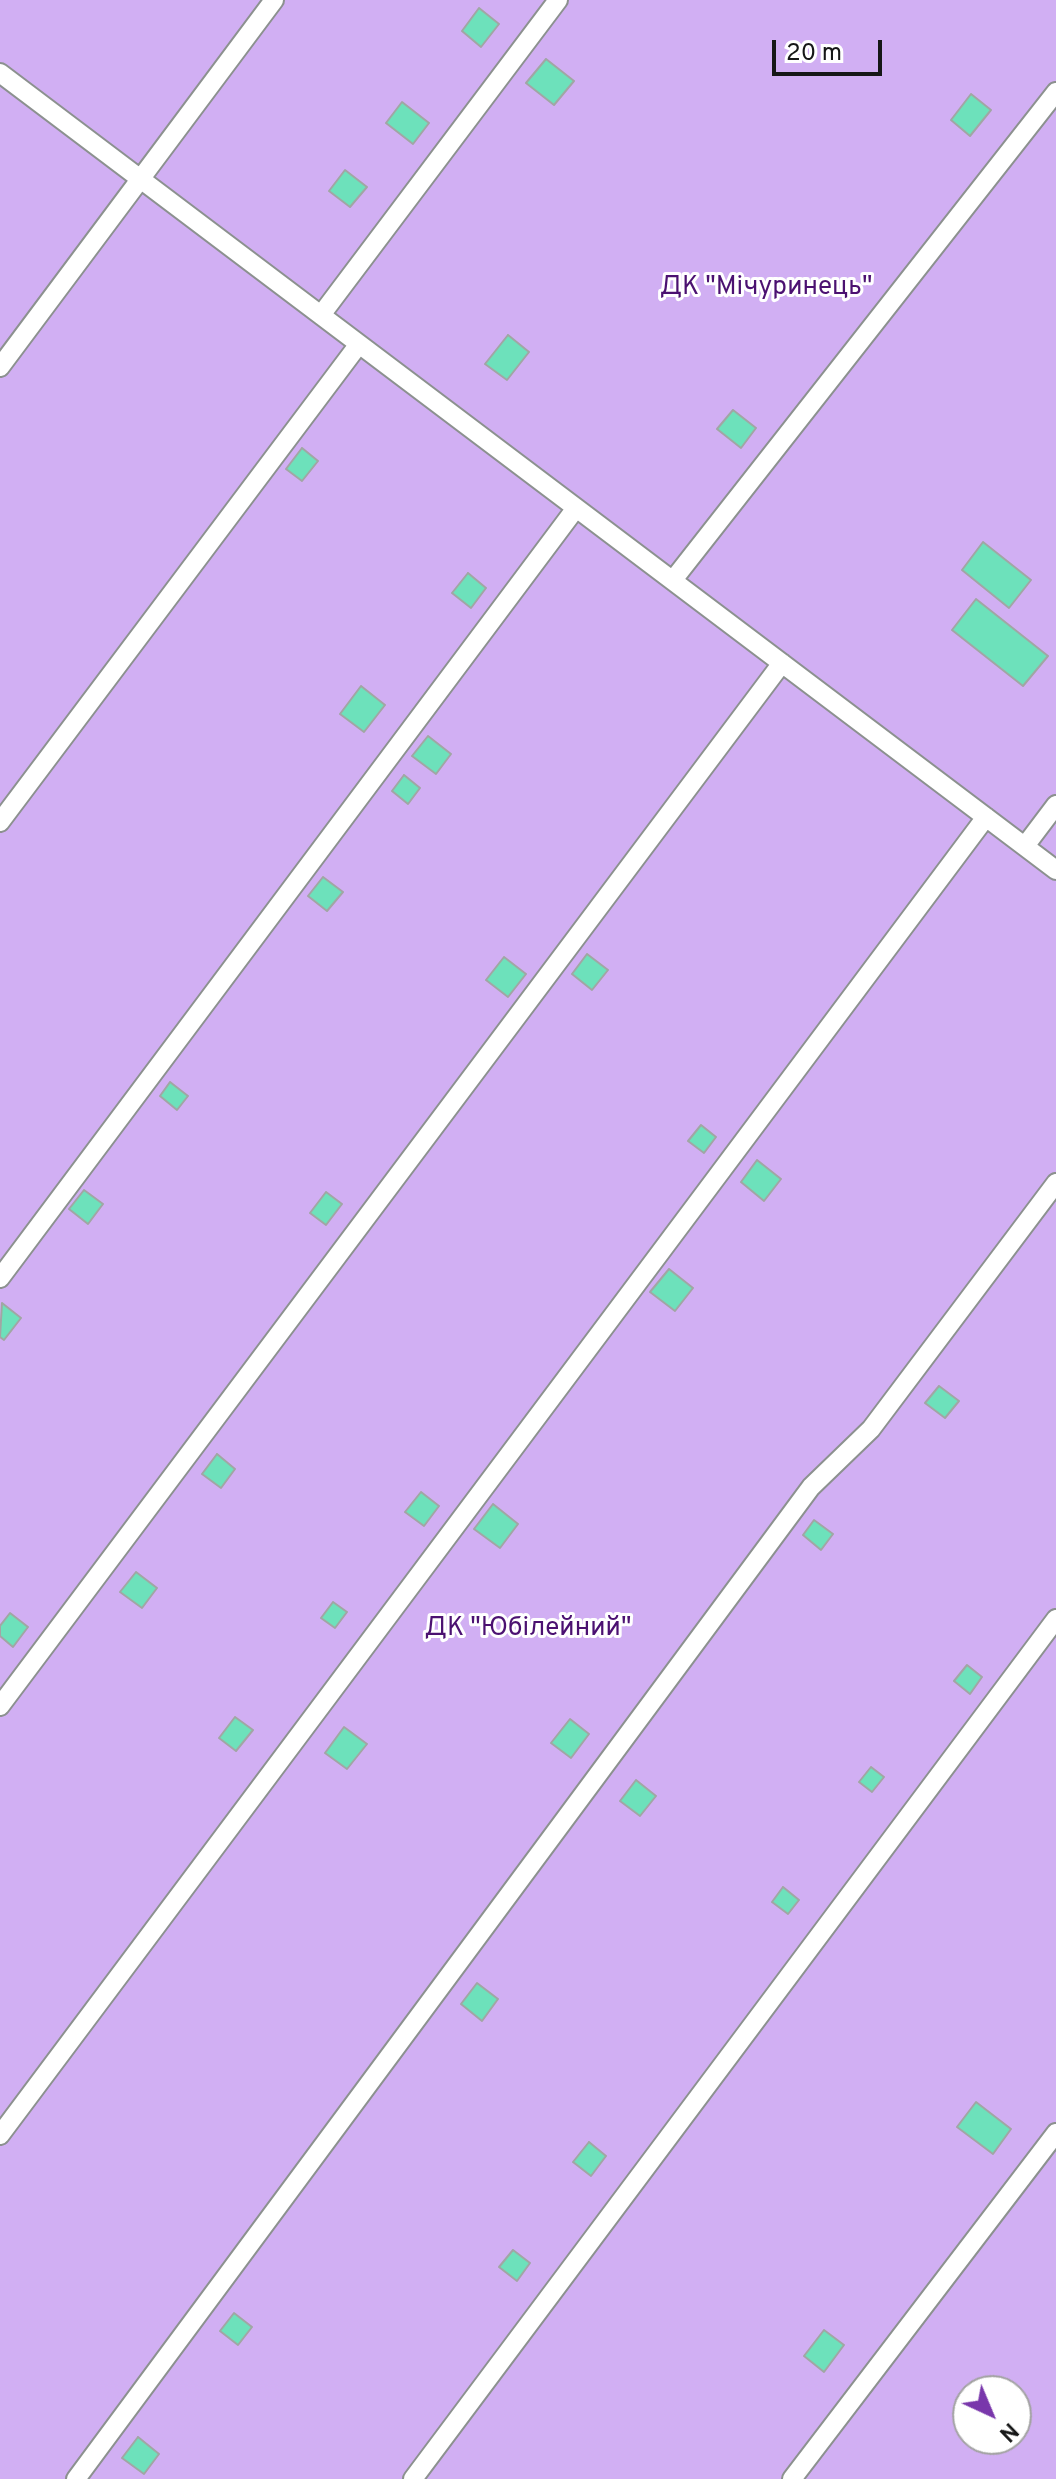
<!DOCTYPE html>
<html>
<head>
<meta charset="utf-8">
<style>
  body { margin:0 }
  #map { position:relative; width:1056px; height:2479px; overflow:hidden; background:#eaf0ed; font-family:Overpass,sans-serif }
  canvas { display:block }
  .north { position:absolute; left:952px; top:2375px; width:80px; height:80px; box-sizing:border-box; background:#fff; border:2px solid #a2a2a2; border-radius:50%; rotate:136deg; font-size:22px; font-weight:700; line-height:32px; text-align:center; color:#161717 }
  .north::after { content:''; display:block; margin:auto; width:28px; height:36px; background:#7937ab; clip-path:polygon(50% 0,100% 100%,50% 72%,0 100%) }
  .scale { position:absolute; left:772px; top:40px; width:110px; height:36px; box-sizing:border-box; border:4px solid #161717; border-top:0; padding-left:10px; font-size:24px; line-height:28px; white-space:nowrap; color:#161717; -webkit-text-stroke:6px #fff; paint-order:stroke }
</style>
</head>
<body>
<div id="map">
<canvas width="1056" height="2479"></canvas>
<div class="north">N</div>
<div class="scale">20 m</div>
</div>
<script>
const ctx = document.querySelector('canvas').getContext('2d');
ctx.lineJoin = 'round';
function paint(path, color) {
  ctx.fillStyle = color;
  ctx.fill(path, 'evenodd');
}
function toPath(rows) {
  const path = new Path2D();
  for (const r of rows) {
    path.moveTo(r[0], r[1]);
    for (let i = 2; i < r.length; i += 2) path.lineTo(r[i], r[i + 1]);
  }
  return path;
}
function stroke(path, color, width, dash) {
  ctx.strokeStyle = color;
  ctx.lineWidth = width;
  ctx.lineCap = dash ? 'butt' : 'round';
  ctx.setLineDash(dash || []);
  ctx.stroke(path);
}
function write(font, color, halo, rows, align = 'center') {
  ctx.font = font + ' Overpass,sans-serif';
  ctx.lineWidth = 6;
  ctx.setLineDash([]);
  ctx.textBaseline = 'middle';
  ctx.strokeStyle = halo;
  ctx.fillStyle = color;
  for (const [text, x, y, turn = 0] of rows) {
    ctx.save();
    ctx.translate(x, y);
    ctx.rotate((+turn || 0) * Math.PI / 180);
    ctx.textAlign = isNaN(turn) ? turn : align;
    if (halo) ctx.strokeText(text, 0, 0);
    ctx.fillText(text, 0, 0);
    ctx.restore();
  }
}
const green = toPath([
  [0,0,1056,0,1056,2479,0,2479],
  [968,2391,1016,2391,1016,2439,968,2439]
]);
const building = toPath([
  [479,8,499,24,481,47,462,31,479,8],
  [546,59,574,81,554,105,526,83,546,59],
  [971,94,991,110,970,136,951,120,971,94],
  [402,102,429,123,413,144,386,123,402,102],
  [345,170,367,187,350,207,329,191,345,170],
  [508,335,529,352,507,380,485,364,508,335],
  [733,410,756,428,741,448,717,429,733,410],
  [302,448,318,461,302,481,286,469,302,448],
  [983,542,1031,580,1009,608,962,570,983,542],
  [468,573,486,588,471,608,452,593,468,573],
  [976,599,1048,656,1023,686,952,630,976,599],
  [361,686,385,705,364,732,340,714,361,686],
  [428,736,451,754,436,774,412,756,428,736],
  [404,775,420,788,408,804,392,791,404,775],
  [323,877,343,892,327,911,308,896,323,877],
  [587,954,608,970,592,990,572,974,587,954],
  [504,957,526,974,508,997,486,980,504,957],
  [170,1082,188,1096,177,1110,160,1096,170,1082],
  [701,1125,716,1137,704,1153,688,1141,701,1125],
  [757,1160,781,1179,764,1201,741,1182,757,1160],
  [84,1190,103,1204,88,1224,69,1209,84,1190],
  [326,1192,342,1204,326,1225,310,1213,326,1192],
  [669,1269,693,1288,675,1311,650,1292,669,1269],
  [2,1303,21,1318,4,1340,0,1337,2,1303],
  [939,1386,959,1401,945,1418,925,1403,939,1386],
  [217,1454,235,1469,221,1488,202,1474,217,1454],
  [421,1492,439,1506,424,1526,405,1512,421,1492],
  [493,1504,518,1524,500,1548,474,1529,493,1504],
  [814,1520,833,1534,821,1550,803,1535,814,1520],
  [136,1572,157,1588,142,1608,120,1592,136,1572],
  [333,1602,347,1612,335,1628,321,1618,333,1602],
  [10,1613,28,1627,13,1647,0,1636,0,1626,10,1613],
  [967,1665,982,1677,970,1694,954,1681,967,1665],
  [235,1717,253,1730,236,1751,219,1738,235,1717],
  [570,1719,589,1734,571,1758,551,1743,570,1719],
  [344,1727,367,1744,347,1769,325,1753,344,1727],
  [871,1767,884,1777,872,1792,859,1782,871,1767],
  [636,1780,656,1796,640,1816,620,1801,636,1780],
  [783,1887,799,1900,788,1914,772,1902,783,1887],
  [477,1983,498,1999,482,2021,461,2004,477,1983],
  [976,2102,1011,2129,993,2154,957,2127,976,2102],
  [589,2142,606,2156,591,2176,573,2162,589,2142],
  [513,2250,530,2263,517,2281,499,2267,513,2250],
  [234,2313,252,2327,238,2345,220,2331,234,2313],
  [824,2330,844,2345,824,2372,804,2356,824,2330],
  [138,2437,159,2454,144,2474,122,2458,138,2437]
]);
const lane = toPath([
  [0,73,1056,870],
  [321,315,558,0],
  [0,367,274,0],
  [673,580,1056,92],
  [0,822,359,344],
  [1025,846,1056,805],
  [0,1278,576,508],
  [0,1706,782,663],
  [0,2135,986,817],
  [76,2479,811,1487,871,1429,1056,1183],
  [413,2479,1056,1619],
  [792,2479,1056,2133]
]);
const parkNames = [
  ["ДК \"Мічуринець\"",766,289],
  ["ДК \"Юбілейний\"",528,1630]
];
paint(green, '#d1aff3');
paint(building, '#6de1bb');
stroke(building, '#a1a6a4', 2);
stroke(lane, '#8c918f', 22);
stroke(lane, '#fff', 18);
write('26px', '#4b1171', '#fff', parkNames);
</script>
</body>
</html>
